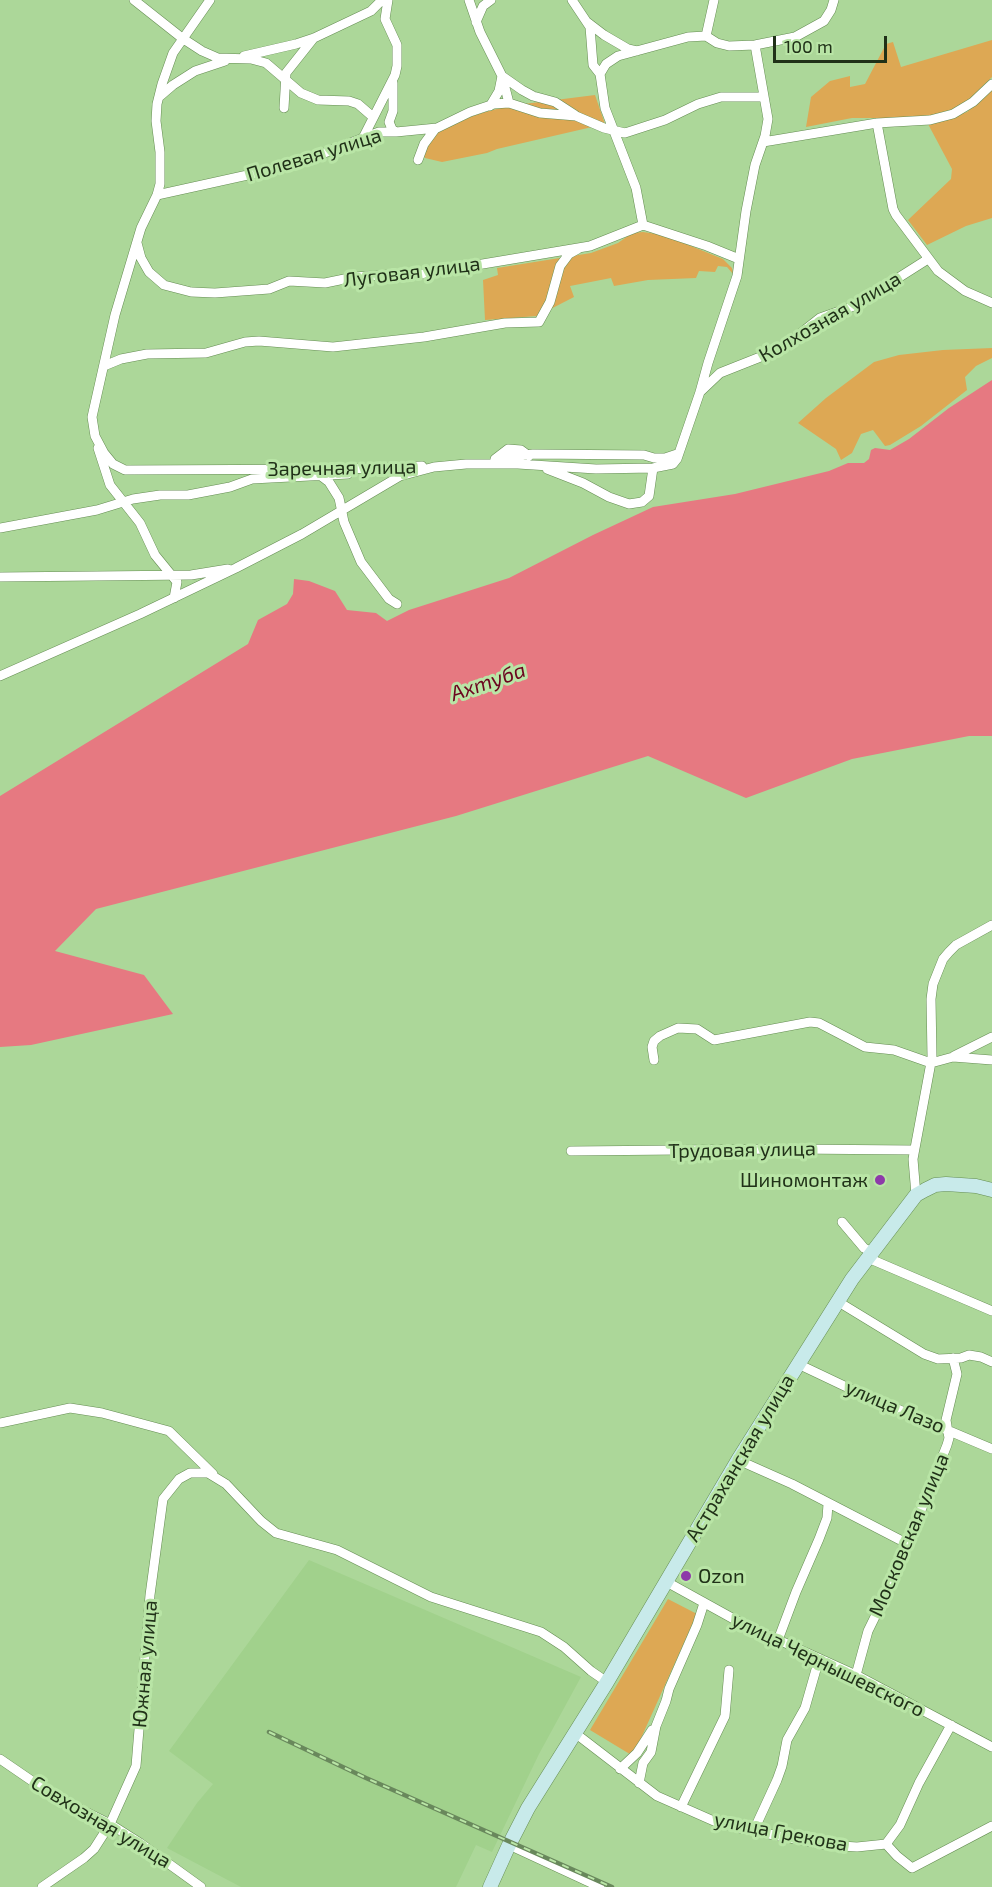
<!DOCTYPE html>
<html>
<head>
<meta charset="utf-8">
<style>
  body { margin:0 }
  #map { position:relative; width:992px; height:1887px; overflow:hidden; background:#acd799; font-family:"Exo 2",sans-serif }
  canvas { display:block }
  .scale { position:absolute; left:773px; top:36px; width:114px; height:27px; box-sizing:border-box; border:3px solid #203118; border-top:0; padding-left:8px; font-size:18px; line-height:21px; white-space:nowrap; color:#203118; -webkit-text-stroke:4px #b9e5a6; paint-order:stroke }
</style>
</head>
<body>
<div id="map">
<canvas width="992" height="1887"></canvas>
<div class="scale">100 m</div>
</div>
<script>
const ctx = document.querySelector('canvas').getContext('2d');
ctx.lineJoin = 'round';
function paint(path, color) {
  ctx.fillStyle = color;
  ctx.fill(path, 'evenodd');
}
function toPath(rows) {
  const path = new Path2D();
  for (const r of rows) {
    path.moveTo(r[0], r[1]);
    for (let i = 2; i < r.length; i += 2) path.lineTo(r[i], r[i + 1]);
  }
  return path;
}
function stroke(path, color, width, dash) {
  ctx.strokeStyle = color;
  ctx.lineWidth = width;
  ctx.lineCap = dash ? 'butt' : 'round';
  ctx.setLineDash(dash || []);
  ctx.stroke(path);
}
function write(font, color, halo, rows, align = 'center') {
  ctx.font = font + ' "Exo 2",sans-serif';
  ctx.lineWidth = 6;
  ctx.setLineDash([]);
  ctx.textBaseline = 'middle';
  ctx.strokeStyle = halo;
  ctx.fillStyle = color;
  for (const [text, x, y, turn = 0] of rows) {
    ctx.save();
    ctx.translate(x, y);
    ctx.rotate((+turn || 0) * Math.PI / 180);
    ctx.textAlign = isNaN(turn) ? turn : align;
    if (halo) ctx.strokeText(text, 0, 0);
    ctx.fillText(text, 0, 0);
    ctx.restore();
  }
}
const built = toPath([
  [309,1560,581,1677,539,1754,492,1852,476,1845,456,1887,241,1887,167,1848,197,1803,213,1784,169,1751]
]);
const green = toPath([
  [992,40,992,77,970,99,953,109,923,118,852,118,806,127,811,97,830,81,850,76,850,87,865,84,886,44,893,42,901,67],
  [992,90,992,218,966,226,927,245,908,220,951,179,952,169,928,124,967,112],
  [595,95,605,124,497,149,487,153,442,162,425,158,423,154,436,133,453,123,478,114,508,106],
  [643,232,664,235,723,259,732,268,733,274,727,267,718,266,715,272,699,271,696,278,648,280,614,286,611,278,570,286,574,297,537,316,485,320,483,280,498,275,497,268,591,253,618,243,632,233],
  [992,348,992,358,976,366,965,377,967,390,921,426,890,445,885,446,873,430,861,434,852,453,841,460,836,449,798,423,826,398,874,362,899,355,943,350],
  [668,1599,697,1614,633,1756,590,1730]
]);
const water = toPath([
  [992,380,992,736,969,736,852,759,746,798,648,756,456,816,96,909,55,951,144,975,173,1014,31,1045,0,1047,0,796,248,644,258,620,287,604,293,594,294,579,309,581,335,591,347,610,376,613,387,621,409,610,509,578,593,535,653,507,735,494,829,471,848,463,864,463,869,459,871,450,875,448,890,450,909,439,949,408]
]);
const street = toPath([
  [134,0,182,38,202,51,218,58,251,59,266,63,301,93,318,100,349,101,358,104,373,117],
  [210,0,173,53,162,84,157,104,156,121,160,152,160,184,157,195,141,228,115,315,92,417,95,436,104,453,113,464,125,470,346,469,422,466],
  [469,0,480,32,502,76,509,103],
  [572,0,590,27,593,65,600,74],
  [476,22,483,6,491,0],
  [587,22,604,35,628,49,637,51],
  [706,36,717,43,729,46,755,45,795,37,824,21,831,10,834,0],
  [244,56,296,44,314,38,371,11,382,0],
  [393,83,393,111,389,122,392,129,396,132],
  [159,97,173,85,195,71,225,61],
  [490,106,499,91,502,76,522,90,533,96,555,102,575,115],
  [284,108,286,73,313,39],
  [877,123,893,209,896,215,938,271,965,291,992,303],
  [364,136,395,75,397,66,397,45,385,19,388,0],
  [763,142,877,123,930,120,953,114,973,102,992,84],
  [418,160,424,144,435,129],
  [157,195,293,165,379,132,396,132,437,128,470,112,494,104,509,103,540,113,576,116,604,128,625,133,665,120,698,104,721,97,764,97],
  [643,225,636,188,605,108,600,74,606,64,618,56,688,37,706,36,714,0],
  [137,243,141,258,149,272,164,285,191,292,215,293,269,289,289,281,325,283,354,277,398,274,423,274,590,246,643,225,707,246,739,259],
  [104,366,121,359,147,354,206,353,245,342,259,341,333,347,424,337,505,323,539,322,550,302,560,266,569,254,578,249],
  [700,392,720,373,773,352,792,340,820,318,854,306,928,259],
  [98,448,110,485,140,523,155,555,177,582,174,598],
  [495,459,508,449,521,450,529,456],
  [498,459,533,454,644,455,654,458,665,458,677,454],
  [547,469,583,483,609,497,629,504,642,502,649,496,653,468],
  [321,476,329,482,339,498,344,522,361,562,389,599,397,604],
  [0,528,97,510,133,499,160,495,188,495,230,487,252,479,348,474],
  [0,577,191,575,228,569],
  [0,676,140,614,236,568,302,534,400,476,434,467,466,464,518,464,596,469,653,468,673,464,677,459,700,392,708,363,737,276,746,211,755,165,765,136,768,119,755,45],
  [954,1056,992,1037],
  [654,1060,652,1047,654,1041,660,1036,678,1028,697,1029,714,1040,810,1022,819,1023,865,1047,894,1050,931,1063,953,1057,992,1060],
  [571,1151,790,1149,914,1150],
  [916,1195,913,1159,932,1057,931,999,933,984,943,959,949,952,956,945,992,925],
  [842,1222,864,1248,872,1252],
  [868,1258,992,1311],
  [837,1301,924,1354,938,1359,961,1358,969,1355,981,1357,992,1362],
  [798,1364,857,1392,992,1449],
  [0,1423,70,1408,102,1413,169,1431,213,1474],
  [738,1460,792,1484,908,1544],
  [665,1581,741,1623,856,1675,992,1747],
  [778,1640,796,1592,819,1539,827,1518,828,1504],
  [856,1675,868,1631,894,1578,947,1445,949,1438,946,1420,957,1374,953,1358],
  [575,1733,657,1796,716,1822,743,1829,826,1845,857,1847,886,1844],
  [0,1759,54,1796,110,1824,140,1843,201,1887],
  [620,1769,637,1753,652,1730],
  [639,1783,643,1763,651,1752,656,1726,666,1701,669,1689,697,1625,704,1603],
  [681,1807,725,1716,729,1670],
  [754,1830,777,1780,782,1766,787,1740,805,1708,819,1659],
  [886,1844,900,1825,919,1783,951,1725],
  [886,1844,897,1856,912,1868,992,1826],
  [509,1845,600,1887],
  [42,1887,84,1858,94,1849,110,1824,136,1766,150,1595,163,1499,179,1479,190,1473,208,1473,226,1484,261,1521,276,1533,337,1550,431,1597,541,1632,564,1647,591,1671,607,1682]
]);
const secondary = toPath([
  [490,1887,509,1845,528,1808,607,1682,738,1460,852,1279,916,1195,925,1190,935,1185,946,1184,976,1186,992,1190]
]);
const rail = toPath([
  [269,1732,366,1778,612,1887]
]);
const markers = [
  [880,1180,6,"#8d3aa9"],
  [686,1576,6,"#8d3aa9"]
];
const streetNames = [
  ["Полевая улица",314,155,-17],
  ["Луговая улица",412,272,-7],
  ["Колхозная улица",830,317,-30],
  ["Заречная улица",342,468,-1],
  ["Трудовая улица",742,1150,-1],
  ["улица Лазо",895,1407,23],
  ["Астраханская улица",740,1458,-59],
  ["Московская улица",909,1535,-67],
  ["Южная улица",145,1664,-85],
  ["улица Чернышевского",828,1665,26],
  ["Совхозная улица",101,1822,31],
  ["улица Грекова",781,1832,11]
];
const poiNames = [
  ["Шиномонтаж",868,1180],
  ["Ozon",698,1576,"left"]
];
const waterNames = [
  ["Ахтуба",488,682,-19]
];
paint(built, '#a1d18c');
paint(green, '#dda854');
paint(water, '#e67981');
stroke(street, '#658d53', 10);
stroke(secondary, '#658d53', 15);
stroke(street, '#fff', 9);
stroke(secondary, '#c8eaea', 14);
stroke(rail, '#69885c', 4.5);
stroke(rail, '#b9e5a6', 2, [7]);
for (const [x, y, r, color] of markers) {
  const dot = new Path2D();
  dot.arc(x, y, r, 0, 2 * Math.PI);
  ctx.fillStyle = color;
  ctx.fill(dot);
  stroke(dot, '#b9e5a6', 2);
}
write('20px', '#203118', '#b9e5a6', streetNames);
write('20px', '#203118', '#b9e5a6', poiNames, 'right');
write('italic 21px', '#6b041e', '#b9e5a6', waterNames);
</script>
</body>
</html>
